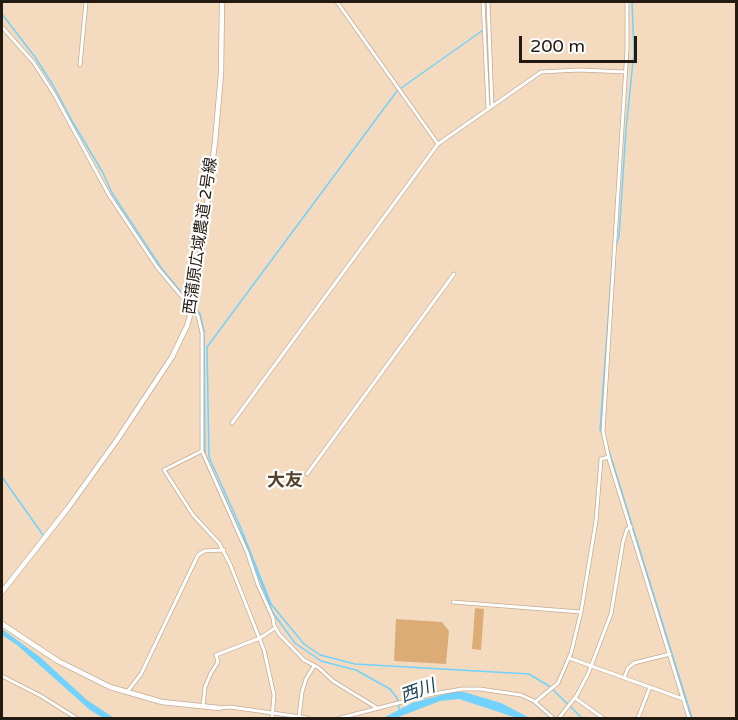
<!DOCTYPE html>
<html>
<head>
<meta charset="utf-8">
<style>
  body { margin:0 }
  #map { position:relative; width:738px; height:720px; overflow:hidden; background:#f4dbc0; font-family:"Varela Round",sans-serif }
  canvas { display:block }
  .frame { position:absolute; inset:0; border:3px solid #231a11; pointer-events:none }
  .scale { position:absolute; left:519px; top:36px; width:118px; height:27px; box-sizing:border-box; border:3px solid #231a11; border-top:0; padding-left:8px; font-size:18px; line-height:21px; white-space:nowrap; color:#231a11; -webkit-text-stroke:4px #fff; paint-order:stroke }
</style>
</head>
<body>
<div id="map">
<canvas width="738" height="720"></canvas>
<div class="frame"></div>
<div class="scale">200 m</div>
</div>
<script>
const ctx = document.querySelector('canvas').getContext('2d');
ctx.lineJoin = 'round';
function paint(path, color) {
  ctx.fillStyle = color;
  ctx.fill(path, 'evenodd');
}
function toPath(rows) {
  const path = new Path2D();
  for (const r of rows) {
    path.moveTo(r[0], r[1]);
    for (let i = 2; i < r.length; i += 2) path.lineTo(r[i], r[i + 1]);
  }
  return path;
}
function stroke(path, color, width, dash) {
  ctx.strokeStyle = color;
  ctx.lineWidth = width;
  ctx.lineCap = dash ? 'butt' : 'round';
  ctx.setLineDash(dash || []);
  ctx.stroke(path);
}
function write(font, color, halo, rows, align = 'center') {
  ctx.font = font + ' "Varela Round","Noto Sans JP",sans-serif';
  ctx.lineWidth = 4.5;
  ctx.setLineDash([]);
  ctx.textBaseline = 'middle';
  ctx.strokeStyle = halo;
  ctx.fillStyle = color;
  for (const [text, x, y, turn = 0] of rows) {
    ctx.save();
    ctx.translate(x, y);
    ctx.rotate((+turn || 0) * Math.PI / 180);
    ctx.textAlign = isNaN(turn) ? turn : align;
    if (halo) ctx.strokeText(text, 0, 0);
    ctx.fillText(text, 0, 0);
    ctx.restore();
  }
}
const green = toPath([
  [475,608,484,609,481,650,472,649],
  [396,619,442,622,449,631,446,664,394,661]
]);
const water = toPath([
  [2,629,40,657,87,700,114,718,103,718,90,710,17,645,2,635],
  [452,692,464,692,501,703,530,718,517,718,459,699,440,701,396,718,383,718,412,703]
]);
const stream = toPath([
  [2,14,35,57,53,85,72,121,103,173,112,193,162,269,191,304],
  [486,28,397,91,207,347,209,457,240,526,271,604,304,644,320,655,355,664,529,674,549,686,582,718],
  [616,245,619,237,626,129,634,52,632,2],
  [197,310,200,314,204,331,205,454,245,542,273,613,295,643,321,661,356,670,390,689,397,698,400,712],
  [603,435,600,430,613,252],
  [606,441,692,718],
  [2,477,43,535]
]);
const street = toPath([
  [337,2,438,144],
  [483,2,488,108],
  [488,2,492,106],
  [627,2,627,49,603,431,609,459,689,718],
  [2,27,34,63,54,94,109,195,157,267,198,316,202,333,202,451,247,552,258,585,273,618,274,625,279,634,304,660,319,668,333,681,377,708],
  [80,65,86,2],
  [232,423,438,144,541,72,579,70,625,72],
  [202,451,164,470,193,515,219,543,230,564,264,650,274,695,272,718],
  [307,474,454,274],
  [453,602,581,612],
  [569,658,683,699],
  [2,676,41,696,76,718],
  [624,678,628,668,634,663,670,654],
  [127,692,141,674,198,555,204,551,224,550],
  [575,698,603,718],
  [535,702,558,683,571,653,581,612,596,521,601,459,609,457],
  [203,706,205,687,211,673,218,662,216,655,260,638,275,628],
  [219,708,230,707,308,718],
  [299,717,302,692,306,679,314,666],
  [340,718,433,694,462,689,480,689,521,695,534,701,553,718],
  [559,718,577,695,588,674,611,614,623,542,627,529,631,527],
  [638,718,650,687]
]);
const secondary = toPath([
  [2,592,68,508,117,440,172,357,187,326,195,298,215,142,221,74,222,2],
  [2,624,58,661,110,687,162,702,219,708]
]);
const streetNames = [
  ["西蒲原広域農道 2号線",201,236,-82]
];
const neighbourhoodNames = [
  ["大友",285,481]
];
const waterNames = [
  ["西川",418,692,-20]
];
paint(green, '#dcac76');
paint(water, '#71d2fd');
stroke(stream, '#71d2fd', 1.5);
stroke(street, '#c4ac92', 4.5);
stroke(secondary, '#c4ac92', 6);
stroke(street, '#fff', 3);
stroke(secondary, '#fff', 4.5);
write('16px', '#231a11', '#fff', streetNames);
write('bold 18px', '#55412b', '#fff', neighbourhoodNames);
write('italic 18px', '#1d4759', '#fff', waterNames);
</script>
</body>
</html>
